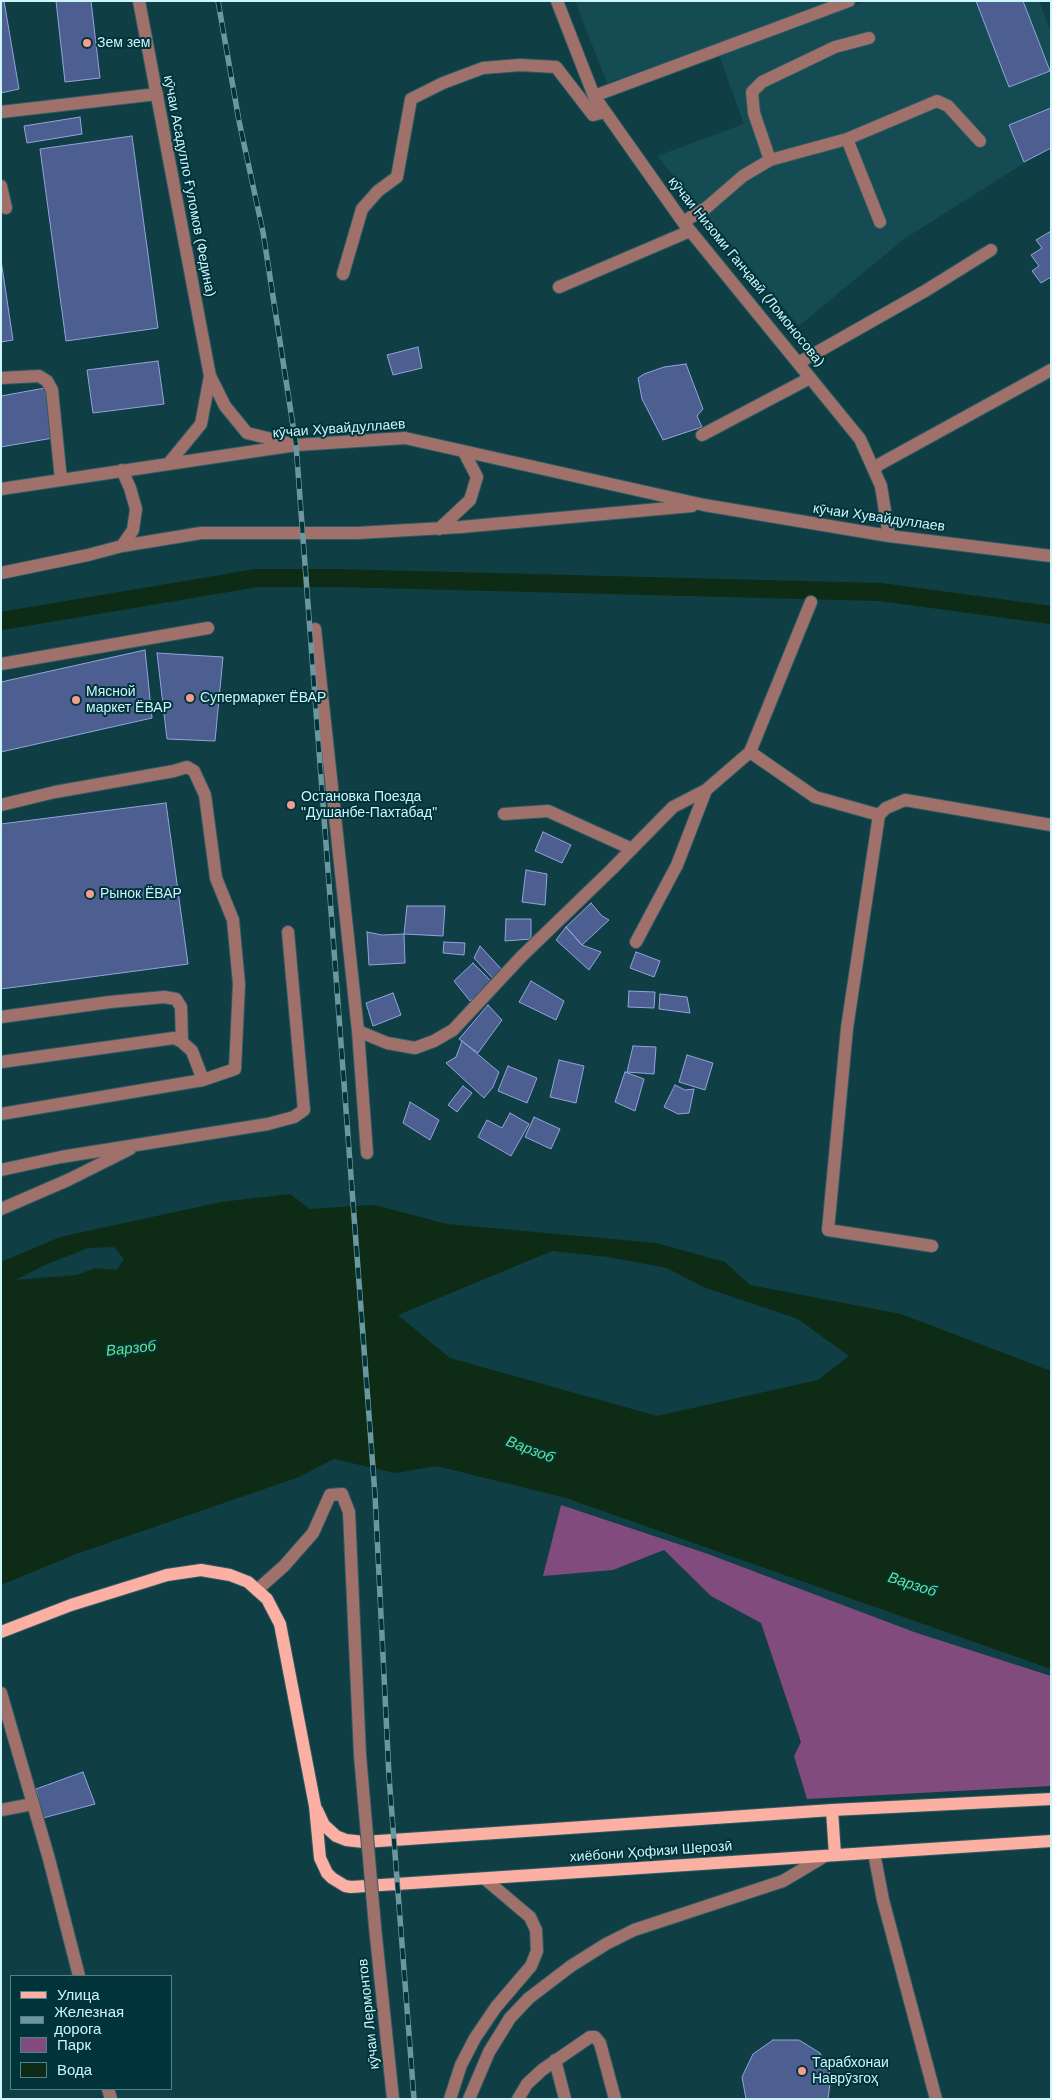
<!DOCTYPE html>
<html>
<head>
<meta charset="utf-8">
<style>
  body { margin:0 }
  #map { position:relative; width:1052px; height:2100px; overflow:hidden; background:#0f3e45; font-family:Arial,sans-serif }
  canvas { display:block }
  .frame { position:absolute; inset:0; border:2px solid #cdf5fc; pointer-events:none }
  .legend { position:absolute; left:10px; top:1975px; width:162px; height:115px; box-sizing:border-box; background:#01343a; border:1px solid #538188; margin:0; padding:6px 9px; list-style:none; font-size:15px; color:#cdf5fc }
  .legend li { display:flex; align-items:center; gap:10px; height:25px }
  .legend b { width:25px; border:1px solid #538188 }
</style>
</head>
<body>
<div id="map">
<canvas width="1052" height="2100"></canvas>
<div class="frame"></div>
<ul class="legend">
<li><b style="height:6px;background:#fcafa3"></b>Улица</li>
<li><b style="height:6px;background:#6c979e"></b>Железная дорога</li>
<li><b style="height:14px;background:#814b7e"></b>Парк</li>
<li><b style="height:14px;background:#0e2b15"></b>Вода</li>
</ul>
</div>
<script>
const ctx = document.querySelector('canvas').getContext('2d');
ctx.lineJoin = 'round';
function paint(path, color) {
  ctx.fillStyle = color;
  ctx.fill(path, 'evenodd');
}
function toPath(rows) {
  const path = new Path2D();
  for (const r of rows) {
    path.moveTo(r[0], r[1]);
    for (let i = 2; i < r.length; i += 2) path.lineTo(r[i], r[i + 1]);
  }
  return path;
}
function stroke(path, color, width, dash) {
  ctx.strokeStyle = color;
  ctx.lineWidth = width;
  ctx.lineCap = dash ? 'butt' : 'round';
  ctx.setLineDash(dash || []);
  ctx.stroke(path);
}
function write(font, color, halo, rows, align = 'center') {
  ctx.font = font + ' Arial,sans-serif';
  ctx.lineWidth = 4;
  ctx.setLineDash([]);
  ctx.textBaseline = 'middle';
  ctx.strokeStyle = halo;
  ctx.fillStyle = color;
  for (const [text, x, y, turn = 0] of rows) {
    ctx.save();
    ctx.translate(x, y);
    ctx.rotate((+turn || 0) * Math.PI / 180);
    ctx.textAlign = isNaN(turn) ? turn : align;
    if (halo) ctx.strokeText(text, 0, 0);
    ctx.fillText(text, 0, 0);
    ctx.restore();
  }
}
const built = toPath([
  [575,1,843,1,607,83],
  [867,1,1039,1,1051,32,1051,146,904,239,799,326,657,156,744,124,719,55]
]);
const green = toPath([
  [561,1505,708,1554,914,1632,1051,1676,1051,1786,807,1799,794,1756,801,1742,761,1623,711,1596,664,1550,613,1570,543,1576]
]);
const water = toPath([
  [290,1194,310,1209,374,1205,447,1224,656,1243,725,1262,750,1285,901,1314,1051,1371,1051,1669,566,1498,437,1466,395,1473,334,1459,299,1477,76,1554,1,1585,1,1262,60,1237,221,1202],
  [114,1247,124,1259,117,1270,95,1268,77,1275,15,1280,45,1265,88,1248],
  [552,1251,608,1257,667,1268,703,1287,798,1319,849,1356,818,1380,657,1416,450,1358,398,1315]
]);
const canal = toPath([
  [1,621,257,578,337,578,880,592,1051,615]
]);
const building = toPath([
  [1,1,4,1,19,89,1,93,1,1],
  [56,1,91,1,100,78,65,82,56,1],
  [976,1,1023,1,1050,71,1009,87,976,1],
  [1051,108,1051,148,1024,162,1009,125,1051,108],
  [80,117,82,134,27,143,24,126,80,117],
  [132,136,158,328,66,341,40,149,132,136],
  [1051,231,1051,277,1041,283,1032,271,1039,266,1031,255,1042,248,1036,240,1051,231],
  [1,260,13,340,1,342,1,260],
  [418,347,422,368,393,375,387,355,418,347],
  [158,361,164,404,93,413,87,370,158,361],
  [686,364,703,409,697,416,702,427,663,440,642,399,638,378,644,374,664,367,686,364],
  [45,388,53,438,1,447,1,396,45,388],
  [145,650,152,718,1,752,1,682,145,650],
  [157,653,223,657,215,741,167,739,157,653],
  [166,803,188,964,1,989,1,824,166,803],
  [543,832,571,845,562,863,535,851,543,832],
  [526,870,547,874,545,905,522,902,526,870],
  [591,903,602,916,609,920,582,945,566,927,591,903],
  [407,906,445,906,443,936,404,934,407,906],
  [506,919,531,919,531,939,505,941,506,919],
  [566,927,582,945,601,952,589,970,556,940,566,927],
  [367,932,382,935,404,934,405,963,369,965,367,932],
  [444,942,465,943,464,955,443,953,444,942],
  [480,946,504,972,497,983,474,958,480,946],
  [636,952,660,961,654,977,630,968,636,952],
  [473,963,493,983,470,1001,454,981,473,963],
  [531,981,564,1001,556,1020,519,1002,531,981],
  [629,991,655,992,654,1008,628,1007,629,991],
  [393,993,401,1015,373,1026,366,1003,393,993],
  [660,994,687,997,690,1013,659,1009,660,994],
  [488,1005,502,1020,478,1053,459,1039,488,1005],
  [462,1041,499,1072,493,1087,484,1098,446,1063,456,1057,462,1041],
  [633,1046,656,1047,654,1074,627,1072,633,1046],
  [687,1055,713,1063,705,1090,679,1082,687,1055],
  [559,1060,584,1066,576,1103,550,1097,559,1060],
  [508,1066,537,1078,527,1103,498,1091,508,1066],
  [625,1072,644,1079,635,1111,615,1102,625,1072],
  [675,1085,685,1090,694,1089,689,1113,678,1114,664,1107,675,1085],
  [463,1086,472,1093,457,1112,448,1105,463,1086],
  [410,1102,439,1120,430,1140,403,1123,410,1102],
  [510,1113,529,1124,511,1156,478,1137,487,1120,502,1128,510,1113],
  [534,1117,560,1129,551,1149,525,1137,534,1117],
  [83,1772,95,1804,43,1818,36,1789,83,1772],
  [773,2040,799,2040,820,2053,831,2076,828,2099,746,2099,742,2077,753,2054,773,2040]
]);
const minor = toPath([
  [139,1,210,376,225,406,247,433,288,443],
  [557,1,594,96,683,222,860,439,881,486,889,536],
  [594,96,849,1],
  [1,112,157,94],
  [847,139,880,222],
  [770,160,754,113,752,92,762,82,835,47,869,38],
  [1,186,6,208],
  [683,222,706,208,743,176,770,160,847,139,937,101,948,106,980,141],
  [343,274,362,209,378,191,397,177,411,99,443,83,483,68,520,65,556,67,593,115,605,112],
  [559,287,690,231],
  [798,363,925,291,991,250],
  [1,378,39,376,47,381,52,390,61,480],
  [702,435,810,378],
  [169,463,201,424,210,376],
  [874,469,880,464,1051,370],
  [122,470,130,488,136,509,133,530,122,546],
  [1,489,296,445,405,438,704,505,889,536,1051,556],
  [439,529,470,500,477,477,464,452],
  [1,573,88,555,122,546,201,533,357,533,461,527,692,506],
  [315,629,358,1031,387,1043,415,1048,434,1041,453,1030,521,957,612,869,673,807,706,790,750,752,815,797,879,815],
  [1,664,208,628],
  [750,752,811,602],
  [1,805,55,792,174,771,187,767,194,771,205,795,216,878,233,920,239,984,235,1069,203,1080,1,1114],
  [504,814,548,811,632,849],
  [636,942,677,865,706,790],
  [1,1017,110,1002,164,997,176,999,181,1007,182,1042],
  [358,1031,367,1153],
  [1,1062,174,1038,182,1042,192,1051,203,1080],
  [1,1170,61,1157,268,1124,294,1117,304,1110,288,932],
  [1,1209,68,1180,130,1149],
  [932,1246,828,1230,847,1028,879,815,886,808,905,800,1051,825],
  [257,1590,284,1566,313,1533,330,1495,342,1494,349,1512,360,1755],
  [1,1693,49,1859,79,1976],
  [1,1810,33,1804],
  [874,1853,883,1900,936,2099],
  [375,1927,393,2099],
  [555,2060,565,2099],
  [108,2089,111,2099],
  [450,2099,461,2065,475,2038,496,2007,531,1966,537,1951,536,1930,530,1917,485,1879],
  [469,2099,489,2052,510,2018,529,1998,571,1966,606,1944,634,1930,783,1881,825,1856],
  [518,2099,527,2084,542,2070,590,2037,595,2037,600,2043,615,2099]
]);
const major = toPath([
  [1,1632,71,1605,167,1575,201,1570,230,1575,248,1582,267,1599,280,1624,315,1806,320,1858,327,1873,332,1878,345,1886,351,1887,1051,1841],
  [317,1810,324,1825,336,1836,346,1840,364,1842,832,1810,1051,1799],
  [832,1810,835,1855]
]);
const rail = toPath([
  [218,1,239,121,263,232,296,445,375,1495,389,1776,414,2099]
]);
const minorBridge = toPath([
  [360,1755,375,1927]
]);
const markers = [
  [87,43,5,"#f59d8f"],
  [190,698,5,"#f59d8f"],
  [76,700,5,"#f59d8f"],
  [291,805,5,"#f59d8f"],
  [90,894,5,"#f59d8f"],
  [802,2071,5,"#f59d8f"]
];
const poiNames = [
  ["Зем зем",97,43],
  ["Мясной",86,692],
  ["маркет ЁВАР",86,708],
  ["Супермаркет ЁВАР",200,698],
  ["Остановка Поезда",301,797],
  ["\"Душанбе-Пахтабад\"",301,813],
  ["Рынок ЁВАР",100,894],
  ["Тарабхонаи",812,2063],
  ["Наврӯзгоҳ",812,2079]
];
const streetNames = [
  ["кӯчаи Асадулло Ғуломов (Федина)",189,186,79],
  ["кӯчаи Низоми Ганҷавӣ (Ломоносова)",746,272,51],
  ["кӯчаи Хувайдуллаев",339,429,-4],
  ["кӯчаи Хувайдуллаев",879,518,8],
  ["хиёбони Ҳофизи Шерозӣ",651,1852,-4],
  ["кӯчаи Лермонтов",369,2014,-96]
];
const waterNames = [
  ["Варзоб",131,1349,-6],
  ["Варзоб",530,1450,21],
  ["Варзоб",912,1585,18]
];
paint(built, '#154b53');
paint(green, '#814b7e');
paint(water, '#0e2b15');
stroke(canal, '#0e2b15', 18);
paint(building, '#4d5e90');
stroke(building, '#91a5dd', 1);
stroke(minor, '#2d5b62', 14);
stroke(major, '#2d5b62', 14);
stroke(minor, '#a0716a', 12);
stroke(major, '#fcafa3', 12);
stroke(rail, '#6c979e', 5.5);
stroke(rail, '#01343a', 4, [11]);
stroke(minorBridge, '#2d5b62', 14, []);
stroke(minorBridge, '#a0716a', 12);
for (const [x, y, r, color] of markers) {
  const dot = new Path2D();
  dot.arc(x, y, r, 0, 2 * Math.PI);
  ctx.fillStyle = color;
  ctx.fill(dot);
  stroke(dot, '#01343a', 2);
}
write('14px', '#cdf5fc', '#01343a', poiNames, 'left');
write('14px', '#cdf5fc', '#01343a', streetNames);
write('italic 15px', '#6be086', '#01343a', waterNames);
</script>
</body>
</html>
